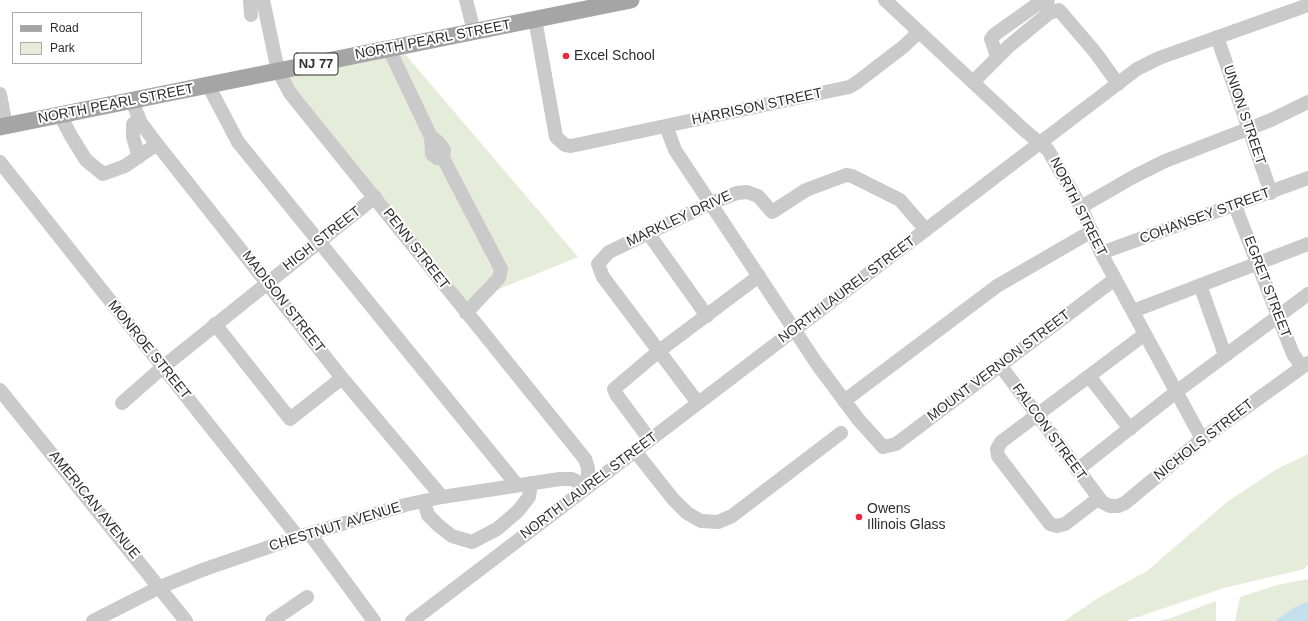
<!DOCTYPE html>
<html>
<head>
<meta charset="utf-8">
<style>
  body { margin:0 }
  #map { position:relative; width:1308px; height:621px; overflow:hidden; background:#fff; font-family:Helvetica,sans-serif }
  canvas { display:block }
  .legend { position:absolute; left:12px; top:12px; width:130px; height:52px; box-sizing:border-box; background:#fff; border:1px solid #ababab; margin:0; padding:5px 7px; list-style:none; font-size:12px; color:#2d2d2d }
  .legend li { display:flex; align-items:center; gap:8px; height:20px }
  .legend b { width:20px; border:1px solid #ababab }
</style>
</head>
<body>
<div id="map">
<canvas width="1308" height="621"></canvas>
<ul class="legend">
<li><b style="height:5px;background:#a5a5a5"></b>Road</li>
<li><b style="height:11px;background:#e5ecda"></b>Park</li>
</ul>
</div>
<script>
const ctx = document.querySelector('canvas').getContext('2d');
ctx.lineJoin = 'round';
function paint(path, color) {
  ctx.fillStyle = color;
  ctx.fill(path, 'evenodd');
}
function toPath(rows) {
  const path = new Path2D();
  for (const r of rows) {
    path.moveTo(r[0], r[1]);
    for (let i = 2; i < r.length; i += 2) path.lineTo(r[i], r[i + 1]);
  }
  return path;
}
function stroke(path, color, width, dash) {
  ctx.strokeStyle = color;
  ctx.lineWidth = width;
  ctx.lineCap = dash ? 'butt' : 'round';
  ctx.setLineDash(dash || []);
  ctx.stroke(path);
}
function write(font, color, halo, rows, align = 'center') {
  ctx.font = font + ' Helvetica,sans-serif';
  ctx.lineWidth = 4;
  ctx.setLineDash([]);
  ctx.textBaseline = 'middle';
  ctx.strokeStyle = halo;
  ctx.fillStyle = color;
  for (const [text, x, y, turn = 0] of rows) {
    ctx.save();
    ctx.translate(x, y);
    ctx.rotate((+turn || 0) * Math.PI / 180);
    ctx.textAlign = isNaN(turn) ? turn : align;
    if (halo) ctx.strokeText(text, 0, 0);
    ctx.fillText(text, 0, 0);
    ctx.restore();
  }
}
const green = toPath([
  [399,47,578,257,460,305,278,71],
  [1308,454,1308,565,1304,569,1224,588,1126,621,1064,621,1098,598,1147,571,1227,502,1277,469],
  [1308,579,1308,621,1235,621,1240,597,1277,585],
  [1216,601,1216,621,1158,621,1171,618]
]);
const water = toPath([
  [1308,601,1308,621,1275,621,1294,608]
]);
const minor = toPath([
  [250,0,251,15],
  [466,0,474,31],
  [885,0,1023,129,1048,150,1081,207,1101,253,1202,439],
  [535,19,556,137,565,145,571,146,849,87,856,83,903,47,919,32],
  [1217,37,1271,193],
  [389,49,431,137,432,154,437,158,443,158,444,150,438,142,431,137],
  [997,56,991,39,994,35,1036,5,1048,0],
  [973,82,1009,46,1049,13,1059,10,1095,52,1118,84],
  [208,85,238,142,517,485],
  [0,94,6,126],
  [132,101,141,123,153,139,342,378,442,497],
  [60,115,71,136,86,160,103,174,125,166,157,144],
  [666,126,675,150,817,364,858,419,883,447,896,444,1115,279],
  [139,157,133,137,133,124,139,119],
  [443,158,501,269,499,278,466,313],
  [0,162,298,537],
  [1235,206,1293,354,1302,367],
  [1081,207,1133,177,1165,161,1271,120,1308,102],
  [648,233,707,316],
  [1101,253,1308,178],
  [1200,285,1225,355],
  [1133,311,1308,244],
  [215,324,290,419,342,378],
  [1000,365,1102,502,1110,506,1118,506,1125,503,1202,439,1308,363],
  [1089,376,1130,429],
  [0,390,186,621],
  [844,401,997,286,1092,231],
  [122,403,163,367,375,197],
  [698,403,603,277,598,264,609,252,711,203,737,193,747,192,758,196,772,212,806,190,846,175,852,176,900,200,926,230],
  [650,440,616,394,614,389,659,351,759,276],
  [635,451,673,499,687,513,701,521,718,522,732,516,841,433],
  [1077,470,1176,392,1308,294],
  [1099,498,1065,524,1057,526,1050,524,998,456,997,449,1001,442,1145,334],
  [424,501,428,515,439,526,452,536,472,542,497,529,518,511,529,497,531,483],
  [310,534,374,621],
  [93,621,160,587,205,569,298,537,405,505,442,497,560,479,572,479,588,487,588,468,585,459,290,93,278,71,263,0],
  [272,621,307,597],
  [412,621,1137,69,1159,58,1308,5]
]);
const major = toPath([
  [0,127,631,0]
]);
const markers = [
  [566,56,4,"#ef2541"],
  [859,517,4,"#ef2541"]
];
const shields = [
  [316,64,44]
];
const shieldNames = [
  ["NJ 77",316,64]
];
const streetNames = [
  ["NORTH PEARL STREET",433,40,-11],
  ["NORTH PEARL STREET",116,104,-11],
  ["HARRISON STREET",757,107,-12],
  ["UNION STREET",1244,115,71],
  ["NORTH STREET",1078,207,63],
  ["COHANSEY STREET",1205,216,-20],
  ["MARKLEY DRIVE",679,219,-25],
  ["HIGH STREET",322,239,-38],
  ["PENN STREET",416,249,52],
  ["EGRET STREET",1267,287,69],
  ["NORTH LAUREL STREET",847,290,-37],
  ["MADISON STREET",283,302,52],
  ["MONROE STREET",149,350,51],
  ["MOUNT VERNON STREET",999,366,-37],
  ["FALCON STREET",1049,432,54],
  ["NICHOLS STREET",1204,440,-38],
  ["NORTH LAUREL STREET",589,486,-37],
  ["AMERICAN AVENUE",94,505,51],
  ["CHESTNUT AVENUE",335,527,-17]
];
const poiNames = [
  ["Excel School",574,56],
  ["Owens",867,509],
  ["Illinois Glass",867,525]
];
paint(green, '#e5ecda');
paint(water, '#c4e0ed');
stroke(minor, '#cacaca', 14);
stroke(major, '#a5a5a5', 17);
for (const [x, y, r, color] of markers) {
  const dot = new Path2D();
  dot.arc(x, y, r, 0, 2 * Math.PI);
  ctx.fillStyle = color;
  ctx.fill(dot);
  stroke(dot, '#fff', 1.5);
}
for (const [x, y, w] of shields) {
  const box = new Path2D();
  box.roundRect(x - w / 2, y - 11, w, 22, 3);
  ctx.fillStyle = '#fff';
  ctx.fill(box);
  stroke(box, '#2d2d2d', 1);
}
write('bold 13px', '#2d2d2d', null, shieldNames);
write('14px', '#2d2d2d', '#fff', streetNames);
write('14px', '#2d2d2d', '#fff', poiNames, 'left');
</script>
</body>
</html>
